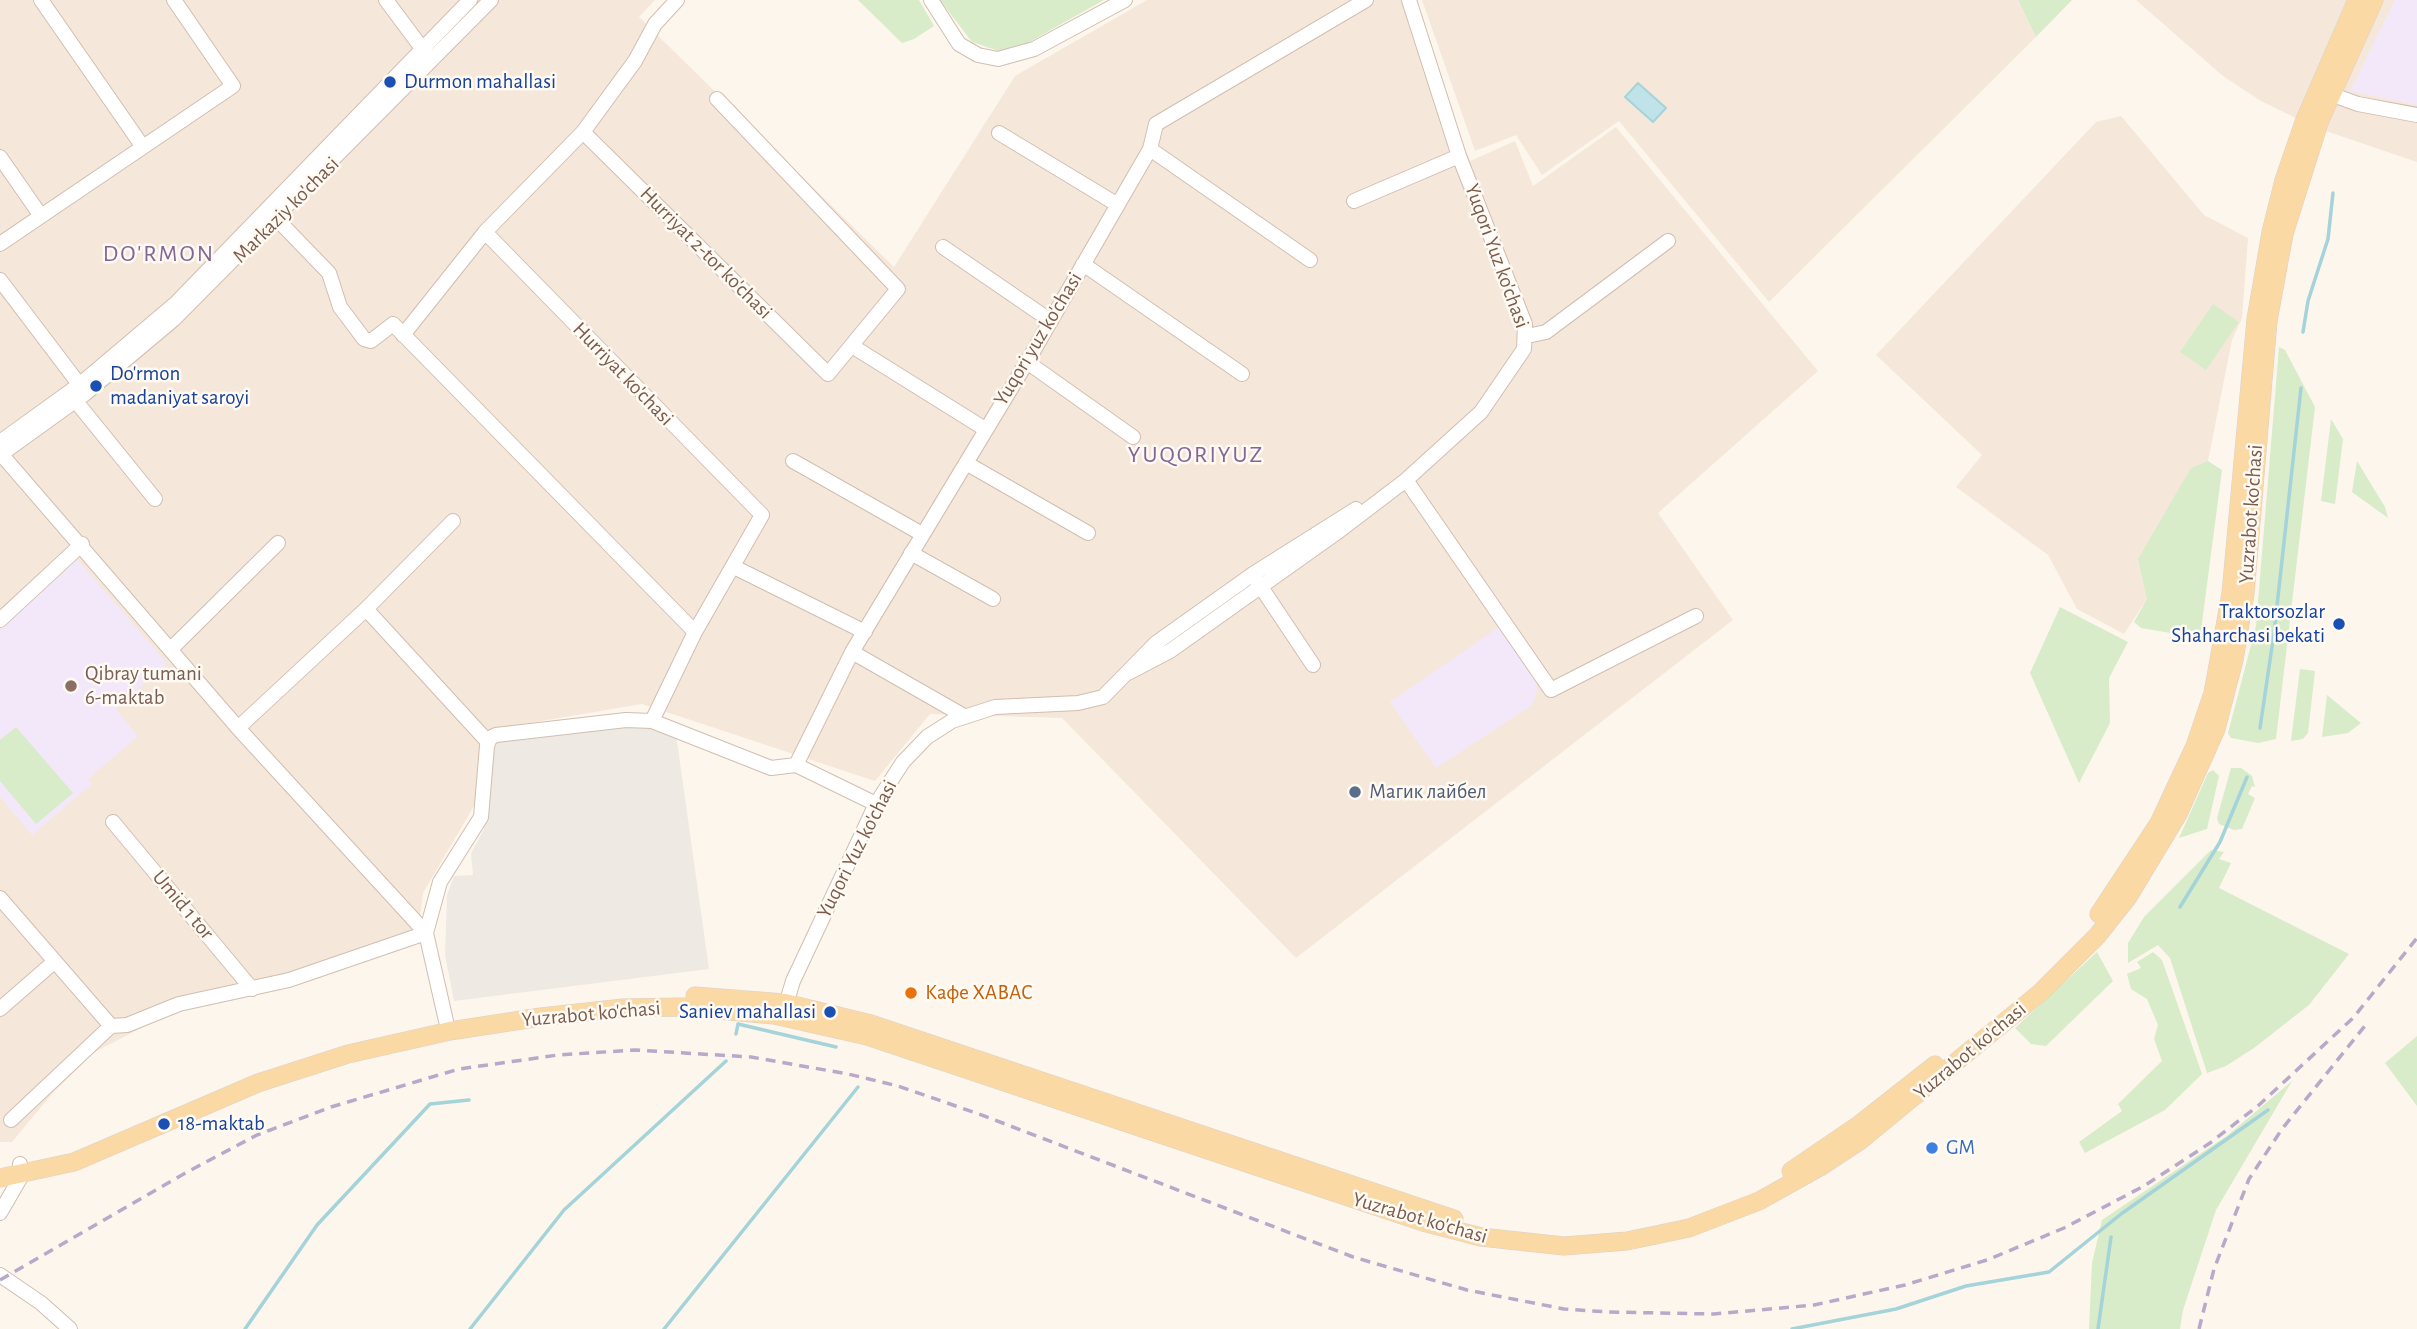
<!DOCTYPE html>
<html>
<head>
<meta charset="utf-8">
<style>
  body { margin:0 }
  canvas { display:block; background:#fdf6ec }
</style>
</head>
<body>
<canvas width="2417" height="1329"></canvas>
<script>
const ctx = document.querySelector('canvas').getContext('2d');
ctx.lineJoin = 'round';
function paint(path, color) {
  ctx.fillStyle = color;
  ctx.fill(path, 'evenodd');
}
function toPath(rows) {
  const path = new Path2D();
  for (const r of rows) {
    path.moveTo(r[0], r[1]);
    for (let i = 2; i < r.length; i += 2) path.lineTo(r[i], r[i + 1]);
  }
  return path;
}
function stroke(path, color, width, dash) {
  ctx.strokeStyle = color;
  ctx.lineWidth = width;
  ctx.lineCap = dash ? 'butt' : 'round';
  ctx.setLineDash(dash || []);
  ctx.stroke(path);
}
function write(font, color, halo, rows, align = 'center') {
  ctx.font = font + ' "Alegreya Sans",sans-serif';
  ctx.lineWidth = 5;
  ctx.setLineDash([]);
  ctx.textBaseline = 'middle';
  ctx.strokeStyle = halo;
  ctx.fillStyle = color;
  for (const [text, x, y, turn = 0] of rows) {
    ctx.save();
    ctx.translate(x, y);
    ctx.rotate((+turn || 0) * Math.PI / 180);
    ctx.textAlign = isNaN(turn) ? turn : align;
    if (halo) ctx.strokeText(text, 0, 0);
    ctx.fillText(text, 0, 0);
    ctx.restore();
  }
}
const residential = toPath([
  [0,0,655,0,639,17,894,267,1015,76,1147,0,1406,0,1470,161,1515,141,1533,186,1616,127,1818,371,1658,513,1733,620,1296,958,1062,718,930,714,875,781,642,704,482,731,478,799,423,893,417,941,168,1014,93,1053,51,1095,12,1142,0,1142],
  [1422,0,2018,0,2036,37,1769,302,1619,121,1542,175,1516,135,1475,151],
  [2136,0,2357,0,2304,122,2261,101,2223,76],
  [2374,0,2417,0,2417,162,2317,128],
  [2121,116,2204,215,2248,238,2242,318,2232,340,2208,461,2196,496,2147,599,2124,634,2077,609,2048,555,1956,487,1982,455,1876,355,2096,122]
]);
const industrial = toPath([
  [630,724,676,734,709,969,454,1001,445,955,447,895,454,876,473,875,471,853,484,829,491,752,498,742]
]);
const education = toPath([
  [2395,0,2417,0,2417,105,2350,91],
  [77,559,167,663,116,709,138,736,88,779,92,784,32,835,0,797,0,630],
  [1499,627,1536,681,1537,691,1532,705,1436,768,1390,702]
]);
const green = toPath([
  [858,0,919,0,934,26,914,39,902,43],
  [940,0,1104,0,1024,45,999,51,972,42],
  [2018,0,2072,0,2036,37],
  [2213,304,2239,322,2206,370,2180,352],
  [2279,347,2285,350,2315,407,2276,739,2258,743,2231,738,2228,733,2256,626],
  [2331,419,2343,439,2335,504,2321,501],
  [2208,461,2222,470,2200,638,2141,628,2134,622,2147,599,2138,559,2191,468],
  [2357,461,2385,507,2388,518,2352,492],
  [2060,607,2128,642,2109,678,2110,723,2079,783,2030,673],
  [2300,669,2315,671,2308,733,2303,739,2291,741],
  [2327,695,2361,723,2348,733,2322,737],
  [16,727,73,793,36,824,0,781,0,740],
  [2231,768,2241,768,2252,776,2255,787,2252,786,2248,794,2255,798,2242,829,2234,830,2219,824,2217,818],
  [2213,770,2219,776,2207,829,2179,838,2208,773],
  [2211,850,2224,852,2219,859,2231,863,2219,888,2349,954,2309,1005,2254,1048,2226,1066,2207,1073,2170,958,2158,945,2128,963,2128,943,2144,917],
  [2097,952,2113,981,2046,1046,2031,1044,2015,1028],
  [2153,952,2162,960,2202,1074,2165,1110,2085,1153,2079,1142,2122,1111,2118,1104,2162,1061,2154,1039,2158,1025,2147,999,2131,989,2127,974,2141,968,2137,962],
  [2417,1036,2417,1106,2385,1063],
  [2292,1081,2216,1210,2183,1310,2180,1329,2089,1329,2092,1263,2102,1220,2228,1135]
]);
const water = toPath([
  [1638,83,1666,108,1653,122,1625,97,1638,83]
]);
const stream = toPath([
  [2303,332,2308,301,2328,239,2333,193],
  [2260,728,2274,633,2301,388],
  [2180,907,2220,842,2247,777],
  [736,1034,738,1024,836,1047],
  [245,1329,317,1225,430,1104,469,1100],
  [470,1329,564,1210,726,1061],
  [664,1329,858,1087],
  [1792,1329,1896,1309,1966,1286,2049,1272,2121,1214,2268,1110],
  [2098,1329,2111,1237]
]);
const minor = toPath([
  [41,0,143,147],
  [386,0,427,55],
  [931,0,959,44,978,55,998,59,1034,49,1125,0],
  [2330,94,2358,104,2417,115],
  [583,132,828,374,898,289,717,99],
  [999,133,1118,205],
  [1150,149,1310,260],
  [0,157,41,216],
  [1354,201,1459,156],
  [270,212,329,273,340,307,364,339,371,341,393,324,695,632],
  [485,232,762,515,695,632,652,721],
  [0,244,233,86,174,0],
  [943,247,1051,321],
  [1083,264,1242,374],
  [0,280,85,392],
  [403,335,485,232,583,132,635,61,655,24,677,0],
  [1527,336,1546,332,1668,241],
  [852,346,985,429],
  [1027,362,1133,437],
  [70,394,155,499],
  [0,442,79,385,176,303,470,0],
  [1,454,238,728,426,933,440,882,481,817,487,746,490,738,496,735,626,720,652,721,771,768,796,765,876,804],
  [0,455,86,393,173,320,491,0],
  [793,461,922,534],
  [966,463,1088,533],
  [1406,480,1551,690,1696,616],
  [911,553,993,599],
  [734,567,865,632],
  [1257,581,1313,665],
  [366,609,488,742],
  [0,620,82,544],
  [172,648,278,543],
  [852,652,964,716],
  [1128,673,1170,651,1339,531,1406,480,1481,412,1524,349,1525,324,1459,156,1409,0],
  [238,728,366,609,453,521],
  [796,765,852,652,1027,362,1150,149,1156,124,1366,0],
  [113,822,252,989],
  [0,898,111,1026],
  [0,1009,55,961],
  [784,1011,793,981,876,804,903,762,927,737,952,721,995,707,1078,703,1103,697,1156,643,1253,574,1356,509],
  [11,1120,111,1026,127,1025,179,1004,289,980,426,933,446,1021],
  [0,1213,22,1175,20,1164],
  [0,1275,41,1303,70,1329]
]);
const major = toPath([
  [2099,914,2159,823,2195,746,2213,693,2231,593,2256,319,2271,232,2284,180,2304,122,2357,0],
  [695,996,785,1003,871,1024,1454,1219],
  [1791,1171,1860,1124,1935,1065],
  [0,1178,74,1162,258,1083,348,1054,450,1031,541,1017,623,1008,683,1007,774,1015,867,1036,1423,1222,1481,1237,1564,1246,1627,1241,1689,1228,1759,1201,1820,1167,1861,1140,2041,992,2097,936,2128,897,2178,814,2216,729,2234,660,2245,594,2268,321,2284,234,2320,120,2374,0]
]);
const rail = toPath([
  [0,1280,189,1171,257,1135,331,1107,459,1069,558,1055,635,1050,751,1057,848,1074,898,1086,979,1114,1353,1257,1467,1290,1564,1309,1608,1312,1714,1314,1814,1305,1905,1285,1987,1260,2064,1228,2144,1186,2210,1143,2259,1105,2353,1018,2417,938],
  [2199,1329,2214,1269,2249,1179,2282,1129,2368,1022]
]);
const markers = [
  [390,82,7,"#1a4fb4"],
  [96,386,7,"#1a4fb4"],
  [2339,624,7,"#1a4fb4"],
  [71,686,7,"#8d6e63"],
  [1355,792,7,"#5c6f8a"],
  [911,993,7,"#e8710a"],
  [830,1012,7,"#1a4fb4"],
  [164,1124,7,"#1a4fb4"],
  [1932,1148,7,"#3f7fe0"]
];
const transitNames = [
  ["Durmon mahallasi",404,82],
  ["Do'rmon",110,374],
  ["madaniyat saroyi",110,398],
  ["Traktorsozlar",2325,612,"right"],
  ["Shaharchasi bekati",2325,636,"right"],
  ["Saniev mahallasi",816,1012,"right"],
  ["18-maktab",178,1124]
];
const streetNames = [
  ["Markaziy ko'chasi",286,210,-45],
  ["Hurriyat 2-tor ko'chasi",706,253,45],
  ["Yuqori Yuz ko'chasi",1497,256,70],
  ["Yuqori yuz ko'chasi",1038,339,-59],
  ["Hurriyat ko'chasi",623,374,46],
  ["Yuzrabot ko'chasi",2251,514,-86],
  ["Yuqori Yuz ko'chasi",857,849,-63],
  ["Umid 1 tor",183,905,50],
  ["Yuzrabot ko'chasi",591,1014,-5],
  ["Yuzrabot ko'chasi",1970,1051,-40],
  ["Yuzrabot ko'chasi",1420,1218,16]
];
const educationNames = [
  ["Qibray tumani",85,674],
  ["6-maktab",85,698]
];
const serviceNames = [
  ["Магик лайбел",1369,792]
];
const foodNames = [
  ["Кафе ХАВАС",925,993]
];
const shopNames = [
  ["GM",1946,1148]
];
const quarterNames = [
  ["DO'RMON",159,254],
  ["YUQORIYUZ",1196,455]
];
paint(residential, '#f5e8da');
paint(industrial, '#efe9e4');
paint(education, '#f3e8fa');
paint(green, '#d8ecc9');
paint(water, '#bfe3e8');
stroke(water, '#a5d3da', 2);
stroke(stream, '#a5d3da', 3.5);
stroke(minor, '#d1beb0', 16);
stroke(major, '#dad1cd', 19);
stroke(minor, '#fff', 14);
stroke(major, '#fbd9a5', 18);
stroke(rail, '#b9a8c9', 3.5, [10, 7]);
for (const [x, y, r, color] of markers) {
  const dot = new Path2D();
  dot.arc(x, y, r, 0, 2 * Math.PI);
  ctx.fillStyle = color;
  ctx.fill(dot);
  stroke(dot, '#fffaf3', 2.5);
}
write('21px', '#164399', '#fffaf3', transitNames, 'left');
write('21px', '#7a5c4d', '#fffaf3', streetNames);
write('21px', '#785e54', '#fffaf3', educationNames, 'left');
write('21px', '#4e5e75', '#fffaf3', serviceNames, 'left');
write('21px', '#c56008', '#fffaf3', foodNames, 'left');
write('21px', '#366cbe', '#fffaf3', shopNames, 'left');
ctx.letterSpacing = '2px';
write('24px', '#846695', '#fffaf3', quarterNames);
ctx.letterSpacing = '0px';
</script>
</body>
</html>
